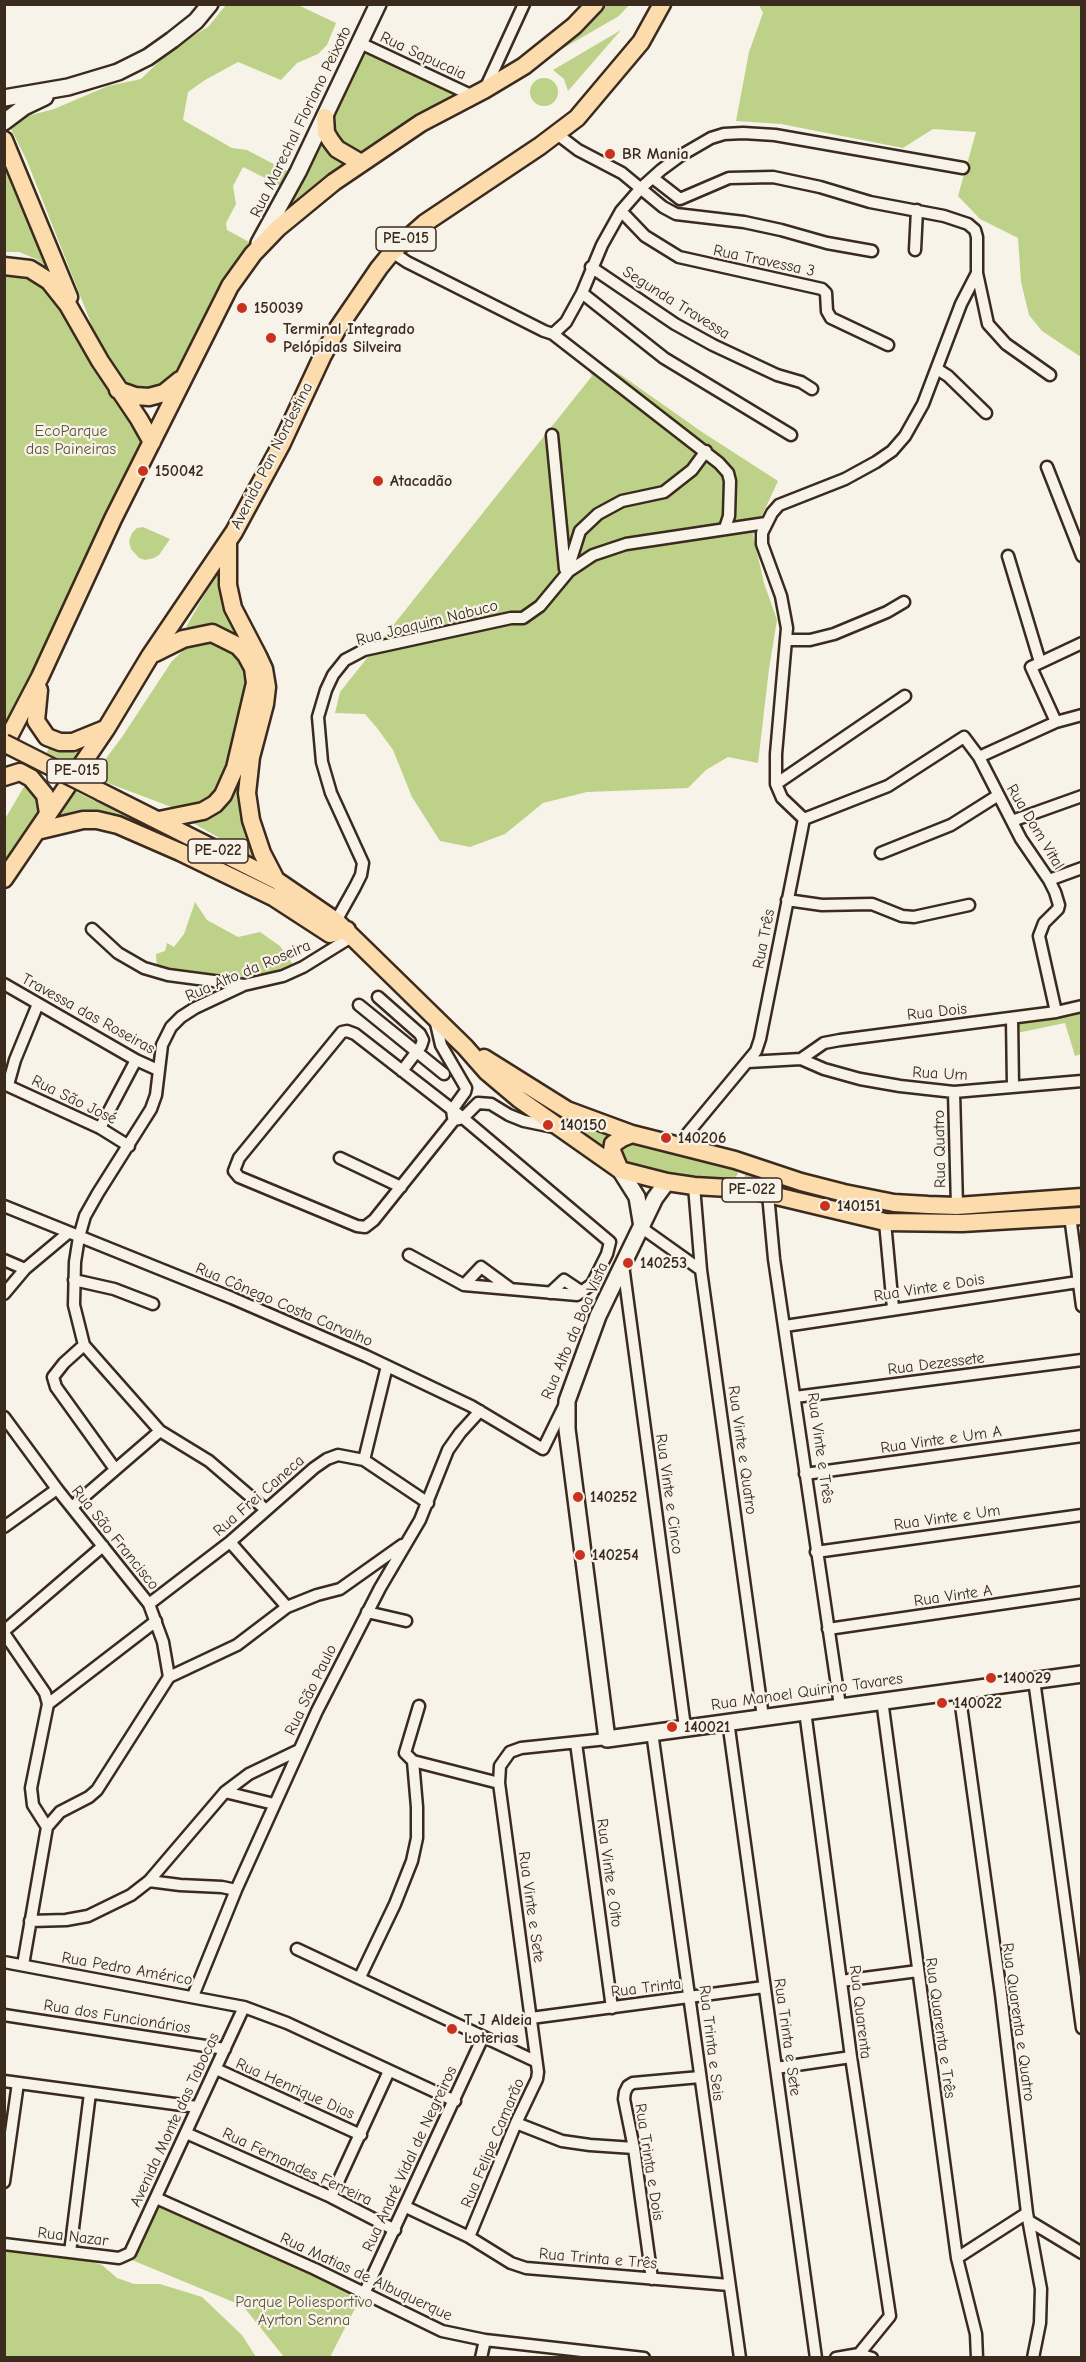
<!DOCTYPE html>
<html>
<head>
<meta charset="utf-8">
<style>
  body { margin:0 }
  #map { position:relative; width:1086px; height:2362px; overflow:hidden; background:#f7f3e8; font-family:"Comic Neue",sans-serif }
  canvas { display:block }
  .frame { position:absolute; inset:0; border:6px solid #3b2a1e; pointer-events:none }
</style>
</head>
<body>
<div id="map">
<canvas width="1086" height="2362"></canvas>
<div class="frame"></div>
</div>
<script>
const ctx = document.querySelector('canvas').getContext('2d');
ctx.lineJoin = 'round';
function paint(path, color) {
  ctx.fillStyle = color;
  ctx.fill(path, 'evenodd');
}
function toPath(rows) {
  const path = new Path2D();
  for (const r of rows) {
    if (r.length === 3) {
      path.moveTo(r[0] + r[2], r[1]);
      path.arc(r[0], r[1], r[2], 0, 2 * Math.PI);
      continue;
    }
    path.moveTo(r[0], r[1]);
    for (let i = 2; i < r.length; i += 2) path.lineTo(r[i], r[i + 1]);
  }
  return path;
}
function stroke(path, color, width, dash) {
  ctx.strokeStyle = color;
  ctx.lineWidth = width;
  ctx.lineCap = dash ? 'butt' : 'round';
  ctx.setLineDash(dash || []);
  ctx.stroke(path);
}
function write(font, color, halo, rows, align = 'center') {
  ctx.font = font + ' "Comic Neue",sans-serif';
  ctx.lineWidth = 4.5;
  ctx.setLineDash([]);
  ctx.textBaseline = 'middle';
  ctx.strokeStyle = halo;
  ctx.fillStyle = color;
  for (const [text, x, y, turn = 0] of rows) {
    ctx.save();
    ctx.translate(x, y);
    ctx.rotate((+turn || 0) * Math.PI / 180);
    ctx.textAlign = isNaN(turn) ? turn : align;
    if (halo) ctx.strokeText(text, 0, 0);
    ctx.fillText(text, 0, 0);
    ctx.restore();
  }
}
const green = toPath([
  [226,5,298,5,336,23,327,45,318,54,297,63,281,80,238,62,205,80,188,92,183,120,232,148,247,150,289,172,285,184,281,186,243,167,233,186,236,204,226,223,227,230,251,243,224,284,184,358,169,382,154,389,138,391,126,387,98,341,27,161,11,129,16,119,54,109,108,86,141,79,175,46,208,27],
  [601,5,629,5,619,16,548,57],
  [759,5,1081,5,1081,357,1042,331,1029,315,1021,282,1018,238,980,219,958,196,976,132,933,129,903,148,781,124,736,121,749,52,763,13],
  [621,30,568,91,564,79,553,70],
  [365,48,457,92,373,143,333,171,287,212,322,131],
  [544,92,14],
  [4,161,48,268,36,259,19,252,5,252],
  [4,270,37,279,54,294,83,349,138,426,142,443,7,732,5,731],
  [579,350,621,375,702,432,778,481,753,535,764,583,777,620,769,669,758,763,728,757,706,770,688,788,587,792,543,803,505,834,470,847,440,841,412,797,393,750,377,728,365,714,335,713,340,692,592,376],
  [143,527,170,539,159,555,154,558,145,560,139,558,131,549,129,541,132,533,137,528],
  [224,561,220,589,231,616,257,659,247,760,258,860,193,823,219,810,255,668,213,631,186,627],
  [206,641,224,645,240,656,248,682,228,766,223,780,209,800,190,808,174,808,92,777,122,737,172,661,188,646],
  [95,740,72,772,44,757,52,743],
  [29,778,44,805,34,828,5,870,5,819],
  [70,789,132,819,146,832,115,821,45,825],
  [195,902,207,920,238,937,260,932,280,946,294,966,287,972,243,982,157,970,156,954,165,951,167,943,174,947,184,934],
  [1081,1010,1081,1054,1075,1056,1065,1023,1017,1033,1011,1023],
  [529,1092,626,1136,611,1159,524,1099],
  [633,1141,736,1166,738,1174,733,1180,707,1183,625,1166,618,1147],
  [746,1167,887,1208,888,1212,744,1182],
  [155,2193,364,2291,330,2357,284,2357,243,2306,127,2258],
  [5,2250,90,2261,102,2265,117,2278,134,2284,160,2284,202,2297,242,2335,256,2357,5,2358]
]);
const minor = toPath([
  [360,43,473,96],
  [485,89,524,4],
  [557,134,578,150,622,173,663,207,676,214,744,222,781,230,827,243,872,251],
  [653,178,680,199,729,178,773,177,820,187,870,202,944,216,968,224,975,230,977,237,977,273,988,324,1006,344,1050,375],
  [621,211,645,236,679,257,822,289,826,293,827,311,831,318,888,345],
  [915,250,917,210],
  [392,252,407,262,544,331,553,334,566,322,582,293,602,245,621,211,641,188,661,170,680,156,711,138,724,134,743,133,775,135,963,168],
  [591,267,675,324,713,345,777,375,801,382,812,389],
  [582,293,664,358,791,435],
  [553,334,719,463,728,473,730,481,729,516,725,528],
  [937,369,948,376,986,413],
  [552,435,565,569],
  [1047,467,1082,556],
  [1008,556,1040,662],
  [567,572,580,531,598,514,622,501,664,492,692,470,706,451],
  [786,640,810,640,834,634,887,612,904,602],
  [1056,722,1031,667,1082,643],
  [979,757,1056,722,1082,715],
  [776,784,905,696],
  [804,819,782,798,776,784,776,754,787,628,781,596,762,544,762,533,772,513,779,505,845,479,876,462,892,451,905,436,923,404,961,304,977,273],
  [804,819,888,786,964,737,979,757,1021,839,1049,880,1055,892,1059,905,1058,909,1044,923,1039,936,1056,1012],
  [1012,821,1082,796],
  [881,853,951,825,997,796],
  [1049,880,1082,868],
  [787,900,822,905,872,904,902,916,914,917,969,905],
  [336,921,355,887,361,875,363,863,331,793,322,762,318,717,326,690,333,675,345,660,364,650,511,618,523,618,540,606,569,571,593,555,626,544,766,523],
  [92,929,118,953,144,968,168,975,244,985],
  [4,984,136,1060,158,1070],
  [378,997,420,1034,423,1040,421,1046,402,1071],
  [359,1005,444,1074],
  [1012,1018,1013,1087],
  [435,1019,441,1045,466,1088,465,1092,452,1110,453,1117],
  [801,1059,824,1043,840,1040,1056,1012,1082,1006],
  [748,1062,801,1059,824,1069,860,1079,900,1086,954,1092,1082,1081],
  [4,1084,100,1128,129,1146],
  [8,1085,15,1060,38,1004],
  [954,1092,957,1206],
  [100,1128,136,1060],
  [678,1145,756,1051,760,1039,804,819],
  [340,1158,401,1187],
  [694,1186,701,1270,763,1717],
  [768,1194,774,1259,840,1706],
  [4,1206,232,1298,366,1356,471,1406,543,1449,565,1404],
  [1070,1216,1082,1306],
  [885,1222,893,1308],
  [642,1228,701,1270],
  [409,1255,464,1285,577,1295,592,1284,607,1254,610,1242,463,1118,355,1034,347,1031,342,1032,239,1158,234,1171,239,1177,357,1226,365,1227,374,1220,454,1120,463,1118,478,1103,491,1104,509,1115,524,1121,553,1127],
  [4,1260,25,1269],
  [623,1265,685,1727],
  [74,1280,114,1289,153,1304],
  [464,1285,481,1267,511,1289],
  [550,1293,564,1280,582,1292],
  [4,1294,25,1269,68,1233],
  [785,1326,1078,1282],
  [84,1345,64,1363,53,1377,56,1387,115,1469],
  [795,1397,1082,1360],
  [4,1417,57,1489,149,1604,163,1642,169,1677,97,1790,89,1797,60,1812,47,1827,23,1965],
  [364,1460,387,1366],
  [805,1474,1082,1436],
  [72,1507,160,1431],
  [265,1509,209,1461,160,1431,84,1345,74,1305,75,1262,79,1237,85,1216,98,1193,151,1109,156,1095,162,1045,171,1027,181,1017,195,1008,244,985,283,976,303,967,353,936],
  [4,1527,57,1489],
  [230,1542,287,1607],
  [816,1552,1082,1515],
  [149,1604,230,1542,314,1468,327,1459,338,1455,364,1460,428,1503],
  [367,1612,406,1621],
  [828,1629,1082,1592],
  [4,1631,103,1546],
  [4,1633,45,1693,48,1704,31,1788,33,1805,47,1827],
  [169,1677,237,1645,287,1607,317,1595,340,1589,402,1545],
  [1034,1680,1082,2028],
  [959,1691,1001,1994,1027,2213,1041,2289,1040,2323,1033,2358],
  [882,1700,957,2258,976,2334,977,2358],
  [48,1704,156,1621],
  [805,1711,851,2057,890,2316,859,2354],
  [728,1721,816,2358],
  [652,1732,740,2358],
  [576,1743,612,2008],
  [413,1761,499,1783],
  [225,1792,274,1804],
  [149,1881,180,1885,222,1887,236,1890],
  [30,1921,66,1920,88,1916,131,1895,149,1881,225,1792,249,1774,299,1750],
  [297,1949,535,2061],
  [4,1962,244,2007,287,2023,455,2101],
  [360,1977,395,1904,412,1861,417,1838,417,1807,413,1761,405,1753,419,1706],
  [841,1981,918,1971],
  [193,1996,236,1890,317,1711,380,1588,420,1520,448,1450,460,1433,480,1411],
  [4,2015,225,2049],
  [531,2018,764,1987],
  [776,2068,851,2057],
  [216,2069,361,2135],
  [4,2081,197,2107],
  [516,2123,562,2141,590,2145,634,2148],
  [186,2133,331,2197,395,2230],
  [4,2182,18,2083],
  [331,2197,389,2071],
  [156,2198,315,2269,442,2331,485,2340,644,2358],
  [406,2207,469,2237,511,2263,526,2268,729,2285],
  [1029,2221,1082,2253],
  [469,2237,516,2123,537,2079,538,2072,499,1783,500,1766,510,1752,521,1748,607,1739],
  [4,2244,119,2258,130,2253,244,2007],
  [70,2252,90,2093],
  [957,2258,1027,2213],
  [652,2279,634,2148,624,2099,625,2092,628,2086,633,2083,700,2077],
  [364,2294,483,2037],
  [481,2358,485,2340],
  [836,2358,859,2354,872,2358]
]);
const secondary = toPath([
  [4,98,68,87,118,72,148,57,172,40,196,21,210,4],
  [4,122,24,107,45,97],
  [259,243,298,172,378,4],
  [620,1170,637,1197,642,1227],
  [667,1182,655,1198,598,1316,567,1401,567,1429,607,1739,1082,1674]
]);
const trunk = toPath([
  [325,117,326,133,331,141,337,149,361,163],
  [4,140,69,297],
  [4,266,30,269,49,281,68,305,100,361,139,419,152,442],
  [118,390,135,396,149,397,164,393,180,380],
  [228,541,228,585,233,608,258,656,264,669,267,687,265,704,251,757,247,793,251,820,262,853,276,880],
  [155,653,183,639,212,633,238,646,246,655,253,668,255,683,235,768,223,795,215,804,203,811,159,820],
  [39,690,36,721,47,737,60,742,73,742,105,729],
  [4,746,40,677,113,519,230,286,253,254,278,228,334,182,421,123,484,90,524,66,574,26,595,4],
  [4,777,20,772,31,778,45,795,48,813],
  [101,792,276,880,336,921,465,1047,487,1072,519,1099,620,1170,667,1182,694,1186,747,1189,885,1222,962,1223,1082,1216],
  [37,831,83,820,97,820,118,825,180,852,273,897,330,934,347,930],
  [4,879,106,729,150,656,234,532,281,445,322,357,338,328,379,268,392,252,425,223,540,146,577,118,641,42,662,4],
  [484,1058,567,1110,632,1134,735,1160,801,1182,844,1193,894,1203,928,1205,957,1206,1082,1197],
  [620,1170,612,1151,613,1144,622,1138,632,1134]
]);
const trunkBridge = toPath([
  [4,743,101,792]
]);
const markers = [
  [610,154,6,"#c8321e"],
  [242,308,6,"#c8321e"],
  [271,338,6,"#c8321e"],
  [143,471,6,"#c8321e"],
  [378,481,6,"#c8321e"],
  [548,1125,6,"#c8321e"],
  [666,1138,6,"#c8321e"],
  [825,1206,6,"#c8321e"],
  [628,1263,6,"#c8321e"],
  [578,1497,6,"#c8321e"],
  [580,1555,6,"#c8321e"],
  [991,1678,6,"#c8321e"],
  [942,1703,6,"#c8321e"],
  [672,1727,6,"#c8321e"],
  [452,2029,6,"#c8321e"]
];
const shields = [
  [406,239,60],
  [77,771,60],
  [218,851,60],
  [752,1190,60]
];
const shieldNames = [
  ["PE-015",406,239],
  ["PE-015",77,771],
  ["PE-022",218,851],
  ["PE-022",752,1190]
];
const streetNames = [
  ["Rua Sapucaia",423,56,25],
  ["Rua Marechal Floriano Peixoto",301,122,-64],
  ["Rua Travessa 3",764,261,12],
  ["Segunda Travessa",676,303,32],
  ["Avenida Pan Nordestina",272,456,-63],
  ["Rua Joaquim Nabuco",427,623,-14],
  ["Rua Dom Vital",1035,827,59],
  ["Rua Três",764,939,-79],
  ["Rua Alto da Roseira",248,971,-23],
  ["Rua Dois",937,1012,-6],
  ["Travessa das Roseiras",88,1014,29],
  ["Rua Um",940,1074,3],
  ["Rua São José",74,1100,26],
  ["Rua Quatro",940,1149,-91],
  ["Rua Vinte e Dois",929,1288,-9],
  ["Rua Cônego Costa Carvalho",284,1305,23],
  ["Rua Alto da Boa Vista",575,1331,-67],
  ["Rua Dezessete",936,1364,-7],
  ["Rua Vinte e Um A",941,1440,-8],
  ["Rua Vinte e Três",820,1448,82],
  ["Rua Vinte e Quatro",742,1450,82],
  ["Rua Vinte e Cinco",669,1494,82],
  ["Rua Frei Caneca",259,1496,-41],
  ["Rua Vinte e Um",947,1518,-8],
  ["Rua São Francisco",115,1538,51],
  ["Rua Vinte A",953,1596,-8],
  ["Rua São Paulo",311,1690,-64],
  ["Rua Manoel Quirino Tavares",807,1692,-8],
  ["Rua Vinte e Oito",609,1873,82],
  ["Rua Vinte e Sete",531,1907,82],
  ["Rua Pedro Américo",127,1969,10],
  ["Rua Trinta",646,1988,-7],
  ["Rua Quarenta",860,2012,83],
  ["Rua dos Funcionários",117,2017,9],
  ["Rua Quarenta e Quatro",1018,2022,82],
  ["Rua Quarenta e Três",940,2028,82],
  ["Rua Trinta e Sete",787,2037,82],
  ["Rua Trinta e Seis",711,2043,83],
  ["Rua Henrique Dias",295,2089,24],
  ["Avenida Monte das Tabocas",175,2120,-65],
  ["Rua Felipe Camarão",493,2143,-67],
  ["Rua André Vidal de Negreiros",410,2159,-65],
  ["Rua Trinta e Dois",649,2162,81],
  ["Rua Fernandes Ferreira",297,2167,25],
  ["Rua Nazar",73,2237,7],
  ["Rua Trinta e Três",598,2259,5],
  ["Rua Matias de Albuquerque",366,2277,25]
];
const poiNames = [
  ["BR Mania",622,154],
  ["150039",254,308],
  ["Terminal Integrado",283,329],
  ["Pelópidas Silveira",283,347],
  ["150042",155,471],
  ["Atacadão",390,481],
  ["140150",560,1125],
  ["140206",678,1138],
  ["140151",837,1206],
  ["140253",640,1263],
  ["140252",590,1497],
  ["140254",592,1555],
  ["140029",1003,1678],
  ["140022",954,1703],
  ["140021",684,1727],
  ["T J Aldeia",464,2020],
  ["Loterias",464,2038]
];
const parkNames = [
  ["EcoParque",71,431],
  ["das Paineiras",71,449],
  ["Parque Poliesportivo",304,2302],
  ["Ayrton Senna",304,2320]
];
paint(green, '#bdd288');
stroke(minor, '#3b2a1e', 15);
stroke(secondary, '#3b2a1e', 20);
stroke(trunk, '#3b2a1e', 21);
stroke(minor, '#f7f3e8', 10);
stroke(secondary, '#f7f3e8', 15);
stroke(trunk, '#fcdcac', 16);
stroke(trunkBridge, '#3b2a1e', 21, []);
stroke(trunkBridge, '#fcdcac', 16);
for (const [x, y, r, color] of markers) {
  const dot = new Path2D();
  dot.arc(x, y, r, 0, 2 * Math.PI);
  ctx.fillStyle = color;
  ctx.fill(dot);
  stroke(dot, '#f7f3e8', 2);
}
for (const [x, y, w] of shields) {
  const box = new Path2D();
  box.roundRect(x - w / 2, y - 12, w, 24, 4.5);
  ctx.fillStyle = '#f7f3e8';
  ctx.fill(box);
  stroke(box, '#3b2a1e', 1.5);
}
write('bold 15px', '#3b2a1e', null, shieldNames);
write('16px', '#3b2a1e', '#f7f3e8', streetNames);
write('bold 16px', '#3b2a1e', '#f7f3e8', poiNames, 'left');
write('16px', '#5c5438', '#f7f3e8', parkNames);
</script>
</body>
</html>
